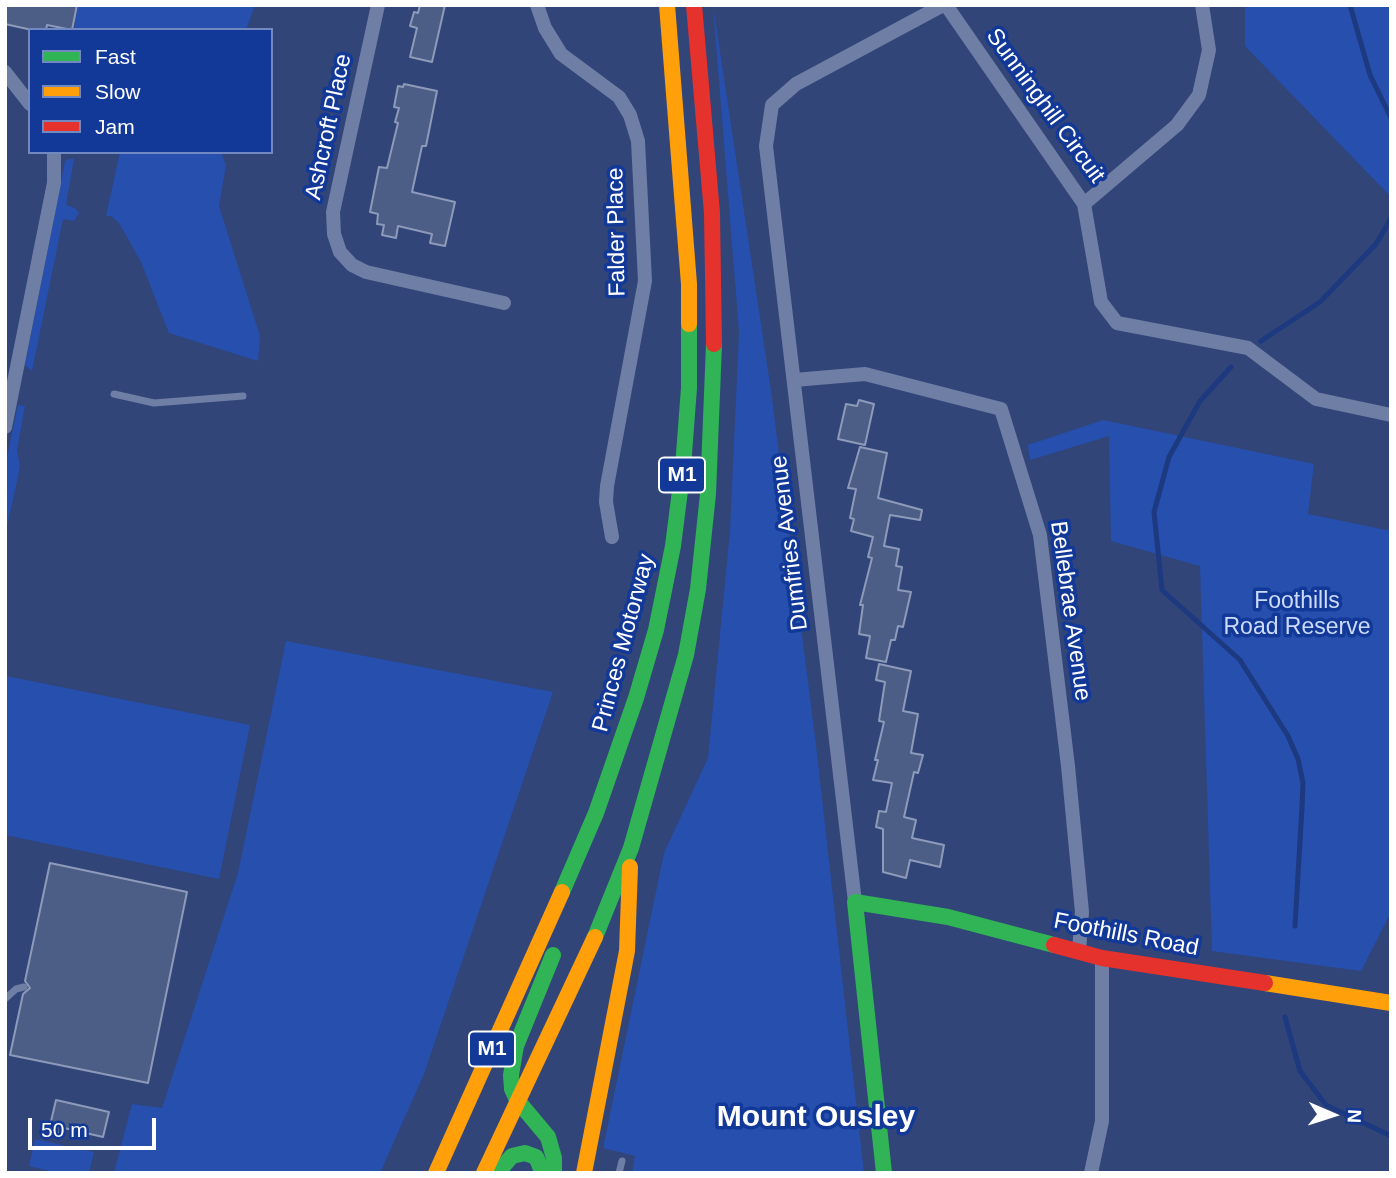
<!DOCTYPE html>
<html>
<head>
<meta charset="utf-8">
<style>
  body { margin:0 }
  #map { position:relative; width:1396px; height:1178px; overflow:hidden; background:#314579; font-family:Helvetica,sans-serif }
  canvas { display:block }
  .frame { position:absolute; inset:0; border:7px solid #fff; pointer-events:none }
  .legend { position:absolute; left:28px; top:28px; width:245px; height:126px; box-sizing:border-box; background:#123898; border:2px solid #7188c1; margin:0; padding:9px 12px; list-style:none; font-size:21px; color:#fff }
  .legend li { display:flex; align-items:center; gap:14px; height:35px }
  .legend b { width:35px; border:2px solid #7188c1 }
  .north { position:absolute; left:1298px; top:1080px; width:70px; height:70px; -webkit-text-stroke:5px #123898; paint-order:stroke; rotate:93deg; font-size:19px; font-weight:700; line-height:28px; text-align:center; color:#fff }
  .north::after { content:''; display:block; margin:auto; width:24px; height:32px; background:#fff; clip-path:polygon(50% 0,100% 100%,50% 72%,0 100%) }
  .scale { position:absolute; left:28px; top:1118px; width:128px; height:32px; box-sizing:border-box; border:4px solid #fff; border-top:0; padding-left:9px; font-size:21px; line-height:24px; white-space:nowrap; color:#fff; -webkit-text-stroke:5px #123898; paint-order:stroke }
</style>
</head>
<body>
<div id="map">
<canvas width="1396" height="1178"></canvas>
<div class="frame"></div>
<ul class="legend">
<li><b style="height:9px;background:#30b455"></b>Fast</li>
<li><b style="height:9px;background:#ff9f0a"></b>Slow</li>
<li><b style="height:9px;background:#e5322d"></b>Jam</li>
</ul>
<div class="north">N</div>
<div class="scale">50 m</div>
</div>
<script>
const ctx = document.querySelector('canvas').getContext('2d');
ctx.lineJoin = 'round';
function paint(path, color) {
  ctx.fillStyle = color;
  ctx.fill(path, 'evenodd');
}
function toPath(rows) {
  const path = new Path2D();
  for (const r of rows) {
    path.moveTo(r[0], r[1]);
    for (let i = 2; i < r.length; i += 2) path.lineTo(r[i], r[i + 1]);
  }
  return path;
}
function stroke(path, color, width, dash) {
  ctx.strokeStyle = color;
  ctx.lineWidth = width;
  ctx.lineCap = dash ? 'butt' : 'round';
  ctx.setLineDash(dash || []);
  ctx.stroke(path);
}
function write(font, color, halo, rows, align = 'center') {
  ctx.font = font + ' Helvetica,sans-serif';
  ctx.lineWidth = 7;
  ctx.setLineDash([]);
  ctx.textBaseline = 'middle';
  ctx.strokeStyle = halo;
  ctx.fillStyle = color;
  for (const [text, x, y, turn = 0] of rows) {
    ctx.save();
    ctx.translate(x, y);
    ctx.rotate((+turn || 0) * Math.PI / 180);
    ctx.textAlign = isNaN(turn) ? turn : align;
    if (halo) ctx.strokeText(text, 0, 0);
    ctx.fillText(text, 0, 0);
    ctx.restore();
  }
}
const green = toPath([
  [78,5,255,5,246,30,74,30],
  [713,5,771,391,816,745,864,1173,632,1173,635,1156,603,1148,664,853,708,758,730,531,739,332],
  [1245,5,1391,5,1391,197,1245,46],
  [120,152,221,152,226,165,219,206,260,336,258,361,169,333,141,262,119,223,111,216,106,216],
  [69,159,74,159,66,205,75,208,79,213,74,221,63,219,32,371,25,365,65,161],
  [18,405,25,406,17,450,20,467,5,536,5,467],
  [1103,420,1314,464,1308,514,1391,531,1391,912,1361,971,1212,951,1200,566,1111,541,1109,436,1030,460,1028,445],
  [286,641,553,692,424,1074,380,1173,114,1173,132,1104,162,1108,238,873],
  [6,676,250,725,219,879,5,835],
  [35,1139,94,1152,89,1173,58,1173,29,1166]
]);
const stream = toPath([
  [1350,5,1370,75,1391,118],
  [1261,341,1320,302,1376,244,1391,218],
  [1231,367,1200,401,1169,457,1154,512,1162,590,1240,660,1288,736,1298,759,1303,783,1302,807,1295,926],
  [1285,1017,1300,1071,1326,1105,1391,1136]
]);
const building = toPath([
  [6,5,77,5,72,30,47,25,46,30,32,30,5,24,6,5],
  [420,5,445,5,432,62,410,57,417,28,410,26,414,12,418,13,420,5],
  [404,84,437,91,426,146,422,146,412,192,455,202,445,246,430,243,432,234,398,226,396,238,382,235,384,225,377,224,378,214,370,212,379,167,387,168,398,123,395,122,399,108,394,107,398,86,403,87,404,84],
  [859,400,874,404,865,445,838,439,846,404,857,406,859,400],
  [860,447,887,453,878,498,922,510,920,520,890,515,884,546,899,549,896,566,902,567,898,590,911,592,903,627,898,626,895,640,891,640,886,662,866,658,870,636,859,634,863,605,860,605,872,558,868,557,873,537,851,531,854,519,850,518,856,489,848,488,860,447],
  [879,664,911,671,903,711,918,714,911,753,923,755,918,773,914,772,904,817,916,820,912,838,944,845,940,867,910,860,906,878,883,872,883,829,876,827,879,811,886,812,892,783,873,780,878,760,875,760,884,722,879,721,885,682,876,680,879,664],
  [50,863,187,892,148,1083,10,1055,23,994,30,988,25,981,50,863],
  [56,1100,109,1112,103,1137,64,1128,63,1134,49,1130,56,1100]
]);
const lane = toPath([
  [114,394,154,403,243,396],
  [5,999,16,989,24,987],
  [619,1173,622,1161]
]);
const street = toPath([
  [378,5,333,212,334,234,340,252,352,265,366,272,504,303],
  [537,5,545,28,561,54,619,97,630,115,638,141,645,281,607,486,606,502,612,537],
  [946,5,1084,204,1101,302,1117,323,1248,348,1316,399,1391,415],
  [5,72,30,104],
  [1084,204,1177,125,1199,95,1209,50,1202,5],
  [794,380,865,374,1001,409,1040,535,1068,766,1082,912,1079,951],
  [5,427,54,183,54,152],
  [855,902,766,146,772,105,796,84,943,5],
  [1091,1173,1102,1121,1102,958]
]);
const fast = toPath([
  [562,892,596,813,636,698,656,630,673,546,683,467,689,388,689,324],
  [595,937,631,848,686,655,698,589,708,494,714,344],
  [553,955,516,1046,511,1075,512,1089,517,1100,548,1137,554,1158,554,1173],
  [497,1173,512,1156,525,1153,536,1157,543,1173],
  [884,1173,855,902,948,917,1054,945]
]);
const slow = toPath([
  [667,5,689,284,689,324],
  [1265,983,1391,1003],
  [436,1173,562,892],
  [484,1173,595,937],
  [584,1173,627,951,630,867]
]);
const jam = toPath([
  [694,5,712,213,714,344],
  [1054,945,1102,958,1265,983]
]);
const shields = [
  [682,475,46],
  [492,1049,46]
];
const shieldNames = [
  ["M1",682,475],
  ["M1",492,1049]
];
const streetNames = [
  ["Sunninghill Circuit",1045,106,54],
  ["Ashcroft Place",329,127,-78],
  ["Falder Place",617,232,-91],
  ["Dumfries Avenue",790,543,-97],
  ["Bellebrae Avenue",1070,611,82],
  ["Princes Motorway",624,643,-75],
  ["Foothills Road",1126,935,11]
];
const parkNames = [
  ["Foothills",1297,602],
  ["Road Reserve",1297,628]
];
const districtNames = [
  ["Mount Ousley",816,1118]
];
paint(green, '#264fae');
stroke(stream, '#1d3980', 5);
paint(building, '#4c5d86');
stroke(building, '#8e9ab9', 2);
stroke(lane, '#6f7ea4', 7);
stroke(street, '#6f7ea4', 14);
stroke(fast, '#30b455', 16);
stroke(slow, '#ff9f0a', 16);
stroke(jam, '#e5322d', 16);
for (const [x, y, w] of shields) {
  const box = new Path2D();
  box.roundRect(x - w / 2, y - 17.5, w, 35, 5);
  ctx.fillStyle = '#123898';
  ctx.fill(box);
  stroke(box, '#fff', 2);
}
write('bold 21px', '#fff', null, shieldNames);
write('23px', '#fff', '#123898', streetNames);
write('23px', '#cbdafd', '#123898', parkNames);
write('bold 30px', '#fff', '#123898', districtNames);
</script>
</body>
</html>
